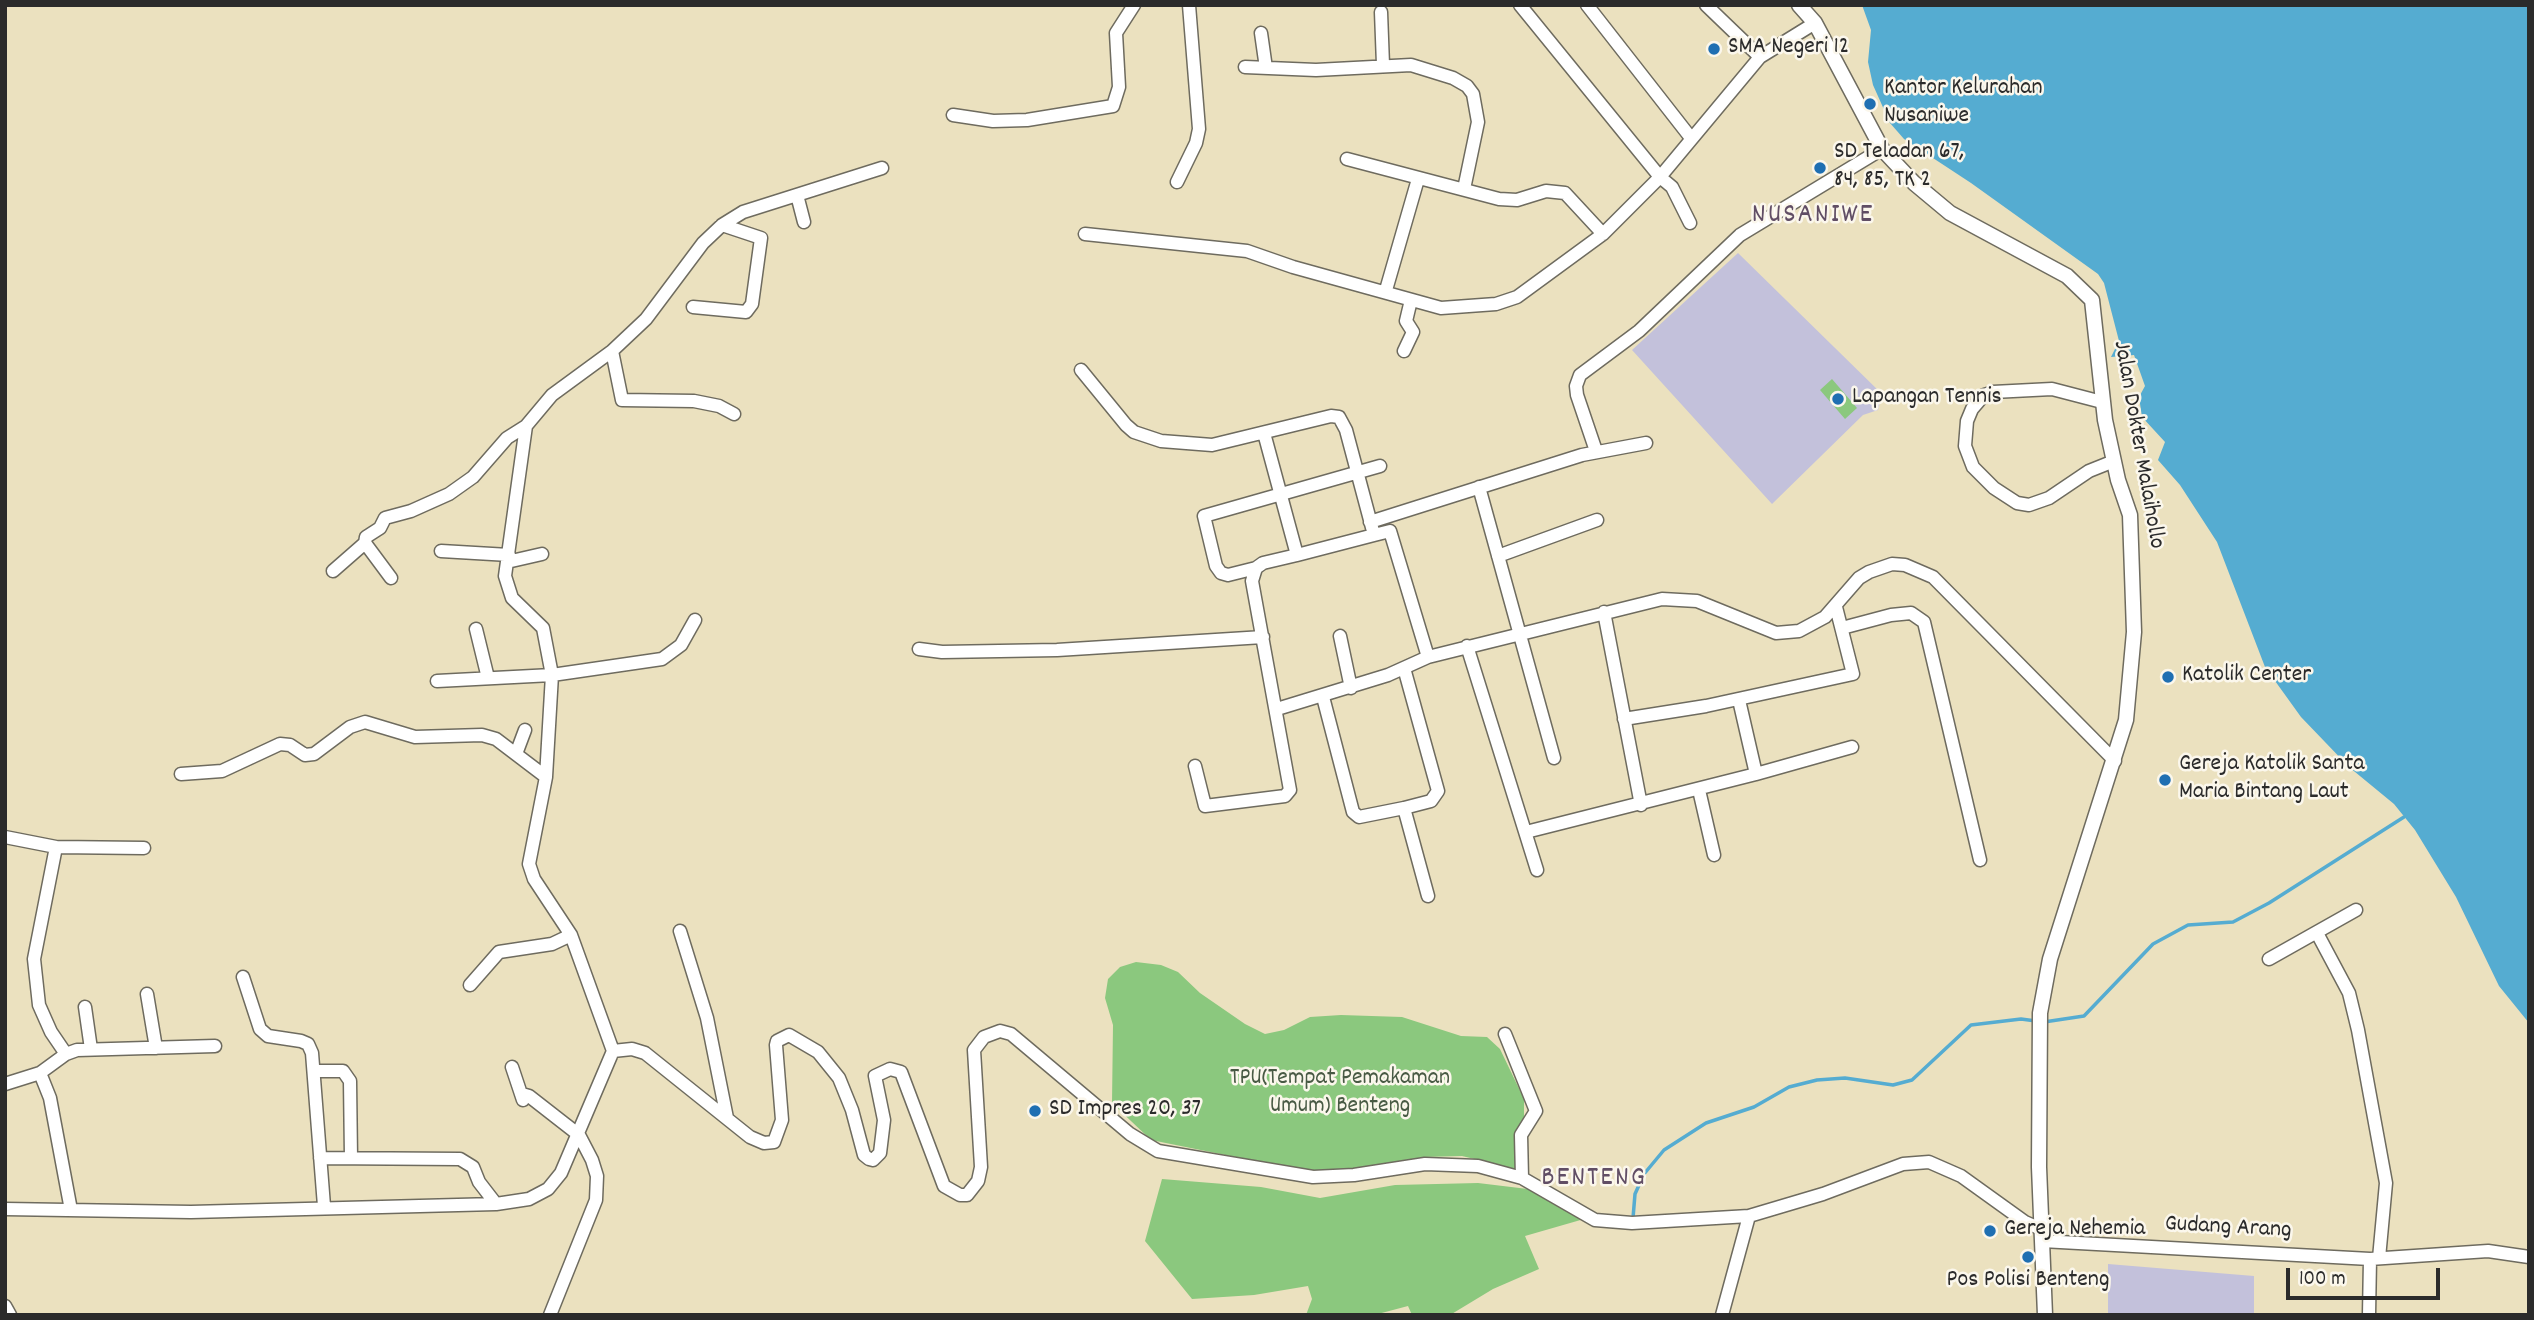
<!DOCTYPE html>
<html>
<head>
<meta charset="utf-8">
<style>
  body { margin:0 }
  #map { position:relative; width:2534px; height:1320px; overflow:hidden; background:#ebe1bf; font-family:Dekko,sans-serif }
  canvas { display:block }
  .frame { position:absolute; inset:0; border:7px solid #2b2b2b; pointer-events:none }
  .scale { position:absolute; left:2286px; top:1268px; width:154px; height:32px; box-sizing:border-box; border:4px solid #2b2b2b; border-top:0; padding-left:9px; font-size:21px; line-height:24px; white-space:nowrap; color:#2b2b2b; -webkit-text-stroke:5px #fbf7ec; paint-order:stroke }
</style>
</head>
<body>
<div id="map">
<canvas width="2534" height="1320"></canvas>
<div class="frame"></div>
<div class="scale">100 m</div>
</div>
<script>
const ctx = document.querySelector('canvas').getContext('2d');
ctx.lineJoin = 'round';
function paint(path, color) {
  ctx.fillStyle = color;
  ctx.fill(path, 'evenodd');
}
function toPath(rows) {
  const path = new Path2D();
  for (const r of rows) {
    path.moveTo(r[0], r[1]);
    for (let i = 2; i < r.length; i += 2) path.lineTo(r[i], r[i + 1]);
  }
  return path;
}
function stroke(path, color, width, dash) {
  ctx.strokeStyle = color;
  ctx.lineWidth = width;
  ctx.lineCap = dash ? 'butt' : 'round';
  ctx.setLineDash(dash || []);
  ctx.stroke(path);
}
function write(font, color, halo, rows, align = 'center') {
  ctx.font = font + ' Dekko,sans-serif';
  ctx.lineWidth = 5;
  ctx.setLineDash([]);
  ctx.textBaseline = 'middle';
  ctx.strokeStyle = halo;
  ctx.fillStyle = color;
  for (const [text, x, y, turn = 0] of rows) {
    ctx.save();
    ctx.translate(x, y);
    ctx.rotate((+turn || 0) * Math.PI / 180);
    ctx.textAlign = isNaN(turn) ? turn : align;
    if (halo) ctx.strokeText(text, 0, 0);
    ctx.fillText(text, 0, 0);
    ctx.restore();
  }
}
const industrial = toPath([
  [1738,253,1882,394,1878,410,1863,415,1772,504,1632,350],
  [2108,1264,2254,1276,2254,1315,2108,1315]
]);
const green = toPath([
  [1832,379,1857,408,1845,419,1820,390],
  [1136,962,1161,965,1178,972,1200,993,1245,1024,1265,1034,1284,1030,1310,1017,1341,1015,1402,1017,1461,1036,1487,1037,1500,1049,1524,1099,1524,1171,1462,1156,1424,1157,1359,1173,1310,1172,1151,1140,1112,1103,1113,1025,1105,998,1108,979,1120,967],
  [1162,1179,1261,1187,1320,1198,1395,1185,1478,1183,1536,1190,1584,1219,1525,1236,1539,1269,1493,1289,1450,1315,1412,1315,1408,1306,1374,1315,1306,1315,1312,1299,1308,1286,1254,1295,1192,1299,1145,1241]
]);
const water = toPath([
  [1862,5,2529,5,2529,1023,2499,986,2456,897,2415,830,2394,804,2349,767,2301,717,2265,667,2217,542,2180,485,2158,460,2165,442,2142,417,2139,397,2145,386,2134,355,2111,357,2119,341,2104,283,2098,274,1971,183,1904,139,1890,123,1873,85,1868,62,1871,30]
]);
const stream = toPath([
  [2044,1022,2084,1016,2153,944,2188,925,2233,922,2269,903,2404,817],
  [1633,1218,1635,1194,1644,1174,1664,1150,1706,1123,1754,1107,1789,1087,1817,1080,1845,1078,1893,1085,1912,1080,1971,1025,2021,1019,2036,1021]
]);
const minor = toPath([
  [1587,5,1691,138],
  [1706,5,1760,57],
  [1381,12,1383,65],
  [1261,33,1266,68],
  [1245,67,1316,70,1411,65,1453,78,1467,86,1473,94,1478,122,1464,189],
  [953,115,993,121,1027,120,1113,106,1119,87,1116,33,1134,5],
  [1347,159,1499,199,1517,200,1546,191,1565,193,1603,234],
  [1177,182,1196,143,1199,129,1189,5],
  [797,195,804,222],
  [1690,223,1672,187,1660,177,1760,57,1815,23],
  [1085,234,1247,251,1293,267,1441,308,1496,304,1517,297,1603,234,1660,177,1520,5],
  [1386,290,1418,179],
  [693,307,746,312,752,304,761,238,722,225],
  [612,351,622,400,694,401,719,406,734,414],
  [1404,351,1413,332,1406,321,1411,300],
  [1081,370,1126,425,1134,432,1161,441,1212,445,1331,416,1339,417,1346,430,1374,535,1390,531,1428,657],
  [2102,402,2052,389,1993,392,1984,395,1972,409,1967,421,1965,446,1973,467,1994,488,2017,503,2029,505,2049,498,2089,471,2114,461],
  [1264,433,1297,555,1374,535],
  [1596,451,1577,395,1576,386,1580,375,1639,331,1740,235,1882,149],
  [1479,487,1554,758],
  [1370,522,1582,455,1646,443],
  [441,551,509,555],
  [1498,556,1597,520],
  [507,562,542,554],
  [1256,568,1228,575,1221,573,1216,566,1204,516,1380,466],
  [333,571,365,543],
  [391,578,365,543,366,537,380,528,385,518,411,511,449,494,473,477,507,438,526,426],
  [1604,612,1641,805],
  [1842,628,1891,615,1911,613,1924,622,1980,860],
  [476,629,488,678],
  [1340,636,1351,688],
  [1467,646,1537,870],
  [919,649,942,652,1057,650,1263,637],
  [437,681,552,675,662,659,681,645,695,620],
  [1323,697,1353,812,1359,817,1404,808,1428,896],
  [1277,709,1388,675,1428,657,1662,599,1697,601,1776,633,1799,631,1825,617,1859,578,1869,572,1892,564,1905,565,1933,577,2115,761],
  [1624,719,1706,706,1853,674,1836,607],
  [516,754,525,730],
  [1195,766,1205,806,1285,796,1290,790,1252,581,1256,568,1263,563,1297,555],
  [181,774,222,771,280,744,290,745,305,755,314,754,350,727,365,722,415,737,482,735,496,739,546,777],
  [1756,774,1852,747],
  [1699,790,1714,855],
  [1404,808,1431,801,1438,791,1404,668],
  [1526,832,1756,774,1739,700],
  [5,837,56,847,144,848],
  [56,847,34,959,39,1005,51,1032,66,1054],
  [680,931,707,1018,727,1118],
  [2317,933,2349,993,2358,1030,2386,1183,2379,1258],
  [2269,959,2356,910],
  [243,977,260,1029,268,1036,301,1041,308,1044,312,1053,324,1206],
  [470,985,499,952,552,944,571,935],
  [147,994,156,1048],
  [85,1007,91,1049],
  [1505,1034,1536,1111,1521,1135,1522,1178],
  [613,1051,571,935,534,879,529,864,546,777,552,675,543,628,512,598,505,576,526,426,552,395,612,351,646,319,703,243,722,225,743,212,882,168],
  [512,1067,523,1100],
  [315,1071,343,1071,350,1081,351,1158],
  [40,1073,50,1098,71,1210],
  [5,1084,40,1073,66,1054,77,1050,215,1046],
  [522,1094,529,1096,579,1135,592,1160,597,1176,596,1200,550,1315],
  [320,1158,460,1159,473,1167,479,1182,496,1204],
  [5,1209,191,1212,496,1204,529,1199,548,1189,561,1173,613,1051,632,1049,645,1053,750,1137,764,1143,774,1142,782,1120,776,1045,777,1041,789,1035,818,1052,839,1078,852,1110,864,1155,869,1159,873,1160,880,1153,884,1120,875,1076,890,1069,901,1072,944,1186,960,1195,967,1195,978,1181,981,1167,974,1050,984,1037,1000,1031,1011,1034,1130,1134,1158,1151,1313,1177,1354,1175,1425,1164,1478,1166,1522,1178,1595,1220,1632,1223,1749,1216,1823,1194,1903,1164,1929,1162,1961,1176,2025,1222,2041,1229],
  [2042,1241,2370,1259,2488,1251,2529,1257],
  [5,1306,10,1315],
  [1722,1315,1749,1216],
  [2369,1315,2370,1259]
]);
const major = toPath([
  [1799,5,1815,23,1882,149,1914,183,1950,213,2067,276,2092,300,2105,420,2118,480,2130,515,2134,632,2126,720,2050,959,2040,1013,2039,1167,2045,1315]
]);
const markers = [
  [1714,49,7,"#1f6fb2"],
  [1870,104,7,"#1f6fb2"],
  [1820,168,7,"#1f6fb2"],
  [1838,399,7,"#1f6fb2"],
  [2168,677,7,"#1f6fb2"],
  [2165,780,7,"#1f6fb2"],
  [1035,1111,7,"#1f6fb2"],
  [1990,1231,7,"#1f6fb2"],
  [2028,1257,7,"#1f6fb2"]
];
const poiNames = [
  ["SMA Negeri 12",1728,49],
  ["Kantor Kelurahan",1884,90],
  ["Nusaniwe",1884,118],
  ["SD Teladan 67,",1834,154],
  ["84, 85, TK 2",1834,182],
  ["Lapangan Tennis",1852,399],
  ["Katolik Center",2182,677],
  ["Gereja Katolik Santa",2179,766],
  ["Maria Bintang Laut",2179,794],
  ["SD Impres 20, 37",1049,1111],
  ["Gereja Nehemia",2004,1231],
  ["Pos Polisi Benteng",2028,1282,"center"]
];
const streetNames = [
  ["Jalan Dokter Malaihollo",2137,445,80],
  ["Gudang Arang",2228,1229,3]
];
const parkNames = [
  ["TPU(Tempat Pemakaman",1340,1080],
  ["Umum) Benteng",1340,1108]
];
const quarterNames = [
  ["NUSANIWE",1813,217],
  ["BENTENG",1594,1180]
];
paint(industrial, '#c3c1db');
paint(green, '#8bc87e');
paint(water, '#55acd1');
stroke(stream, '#55acd1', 3.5);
stroke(minor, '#6e6b5f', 15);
stroke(major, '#6e6b5f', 17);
stroke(minor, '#fff', 12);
stroke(major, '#fff', 14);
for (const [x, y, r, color] of markers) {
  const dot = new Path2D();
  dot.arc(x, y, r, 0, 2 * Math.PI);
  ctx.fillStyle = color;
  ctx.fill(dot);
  stroke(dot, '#fbf7ec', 2.5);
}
write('24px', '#2b2b2b', '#fbf7ec', poiNames, 'left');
write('24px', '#2b2b2b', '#fbf7ec', streetNames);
write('24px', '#485a44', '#fbf7ec', parkNames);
ctx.letterSpacing = '2px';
write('28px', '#614e65', '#fbf7ec', quarterNames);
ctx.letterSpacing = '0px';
</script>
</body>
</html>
